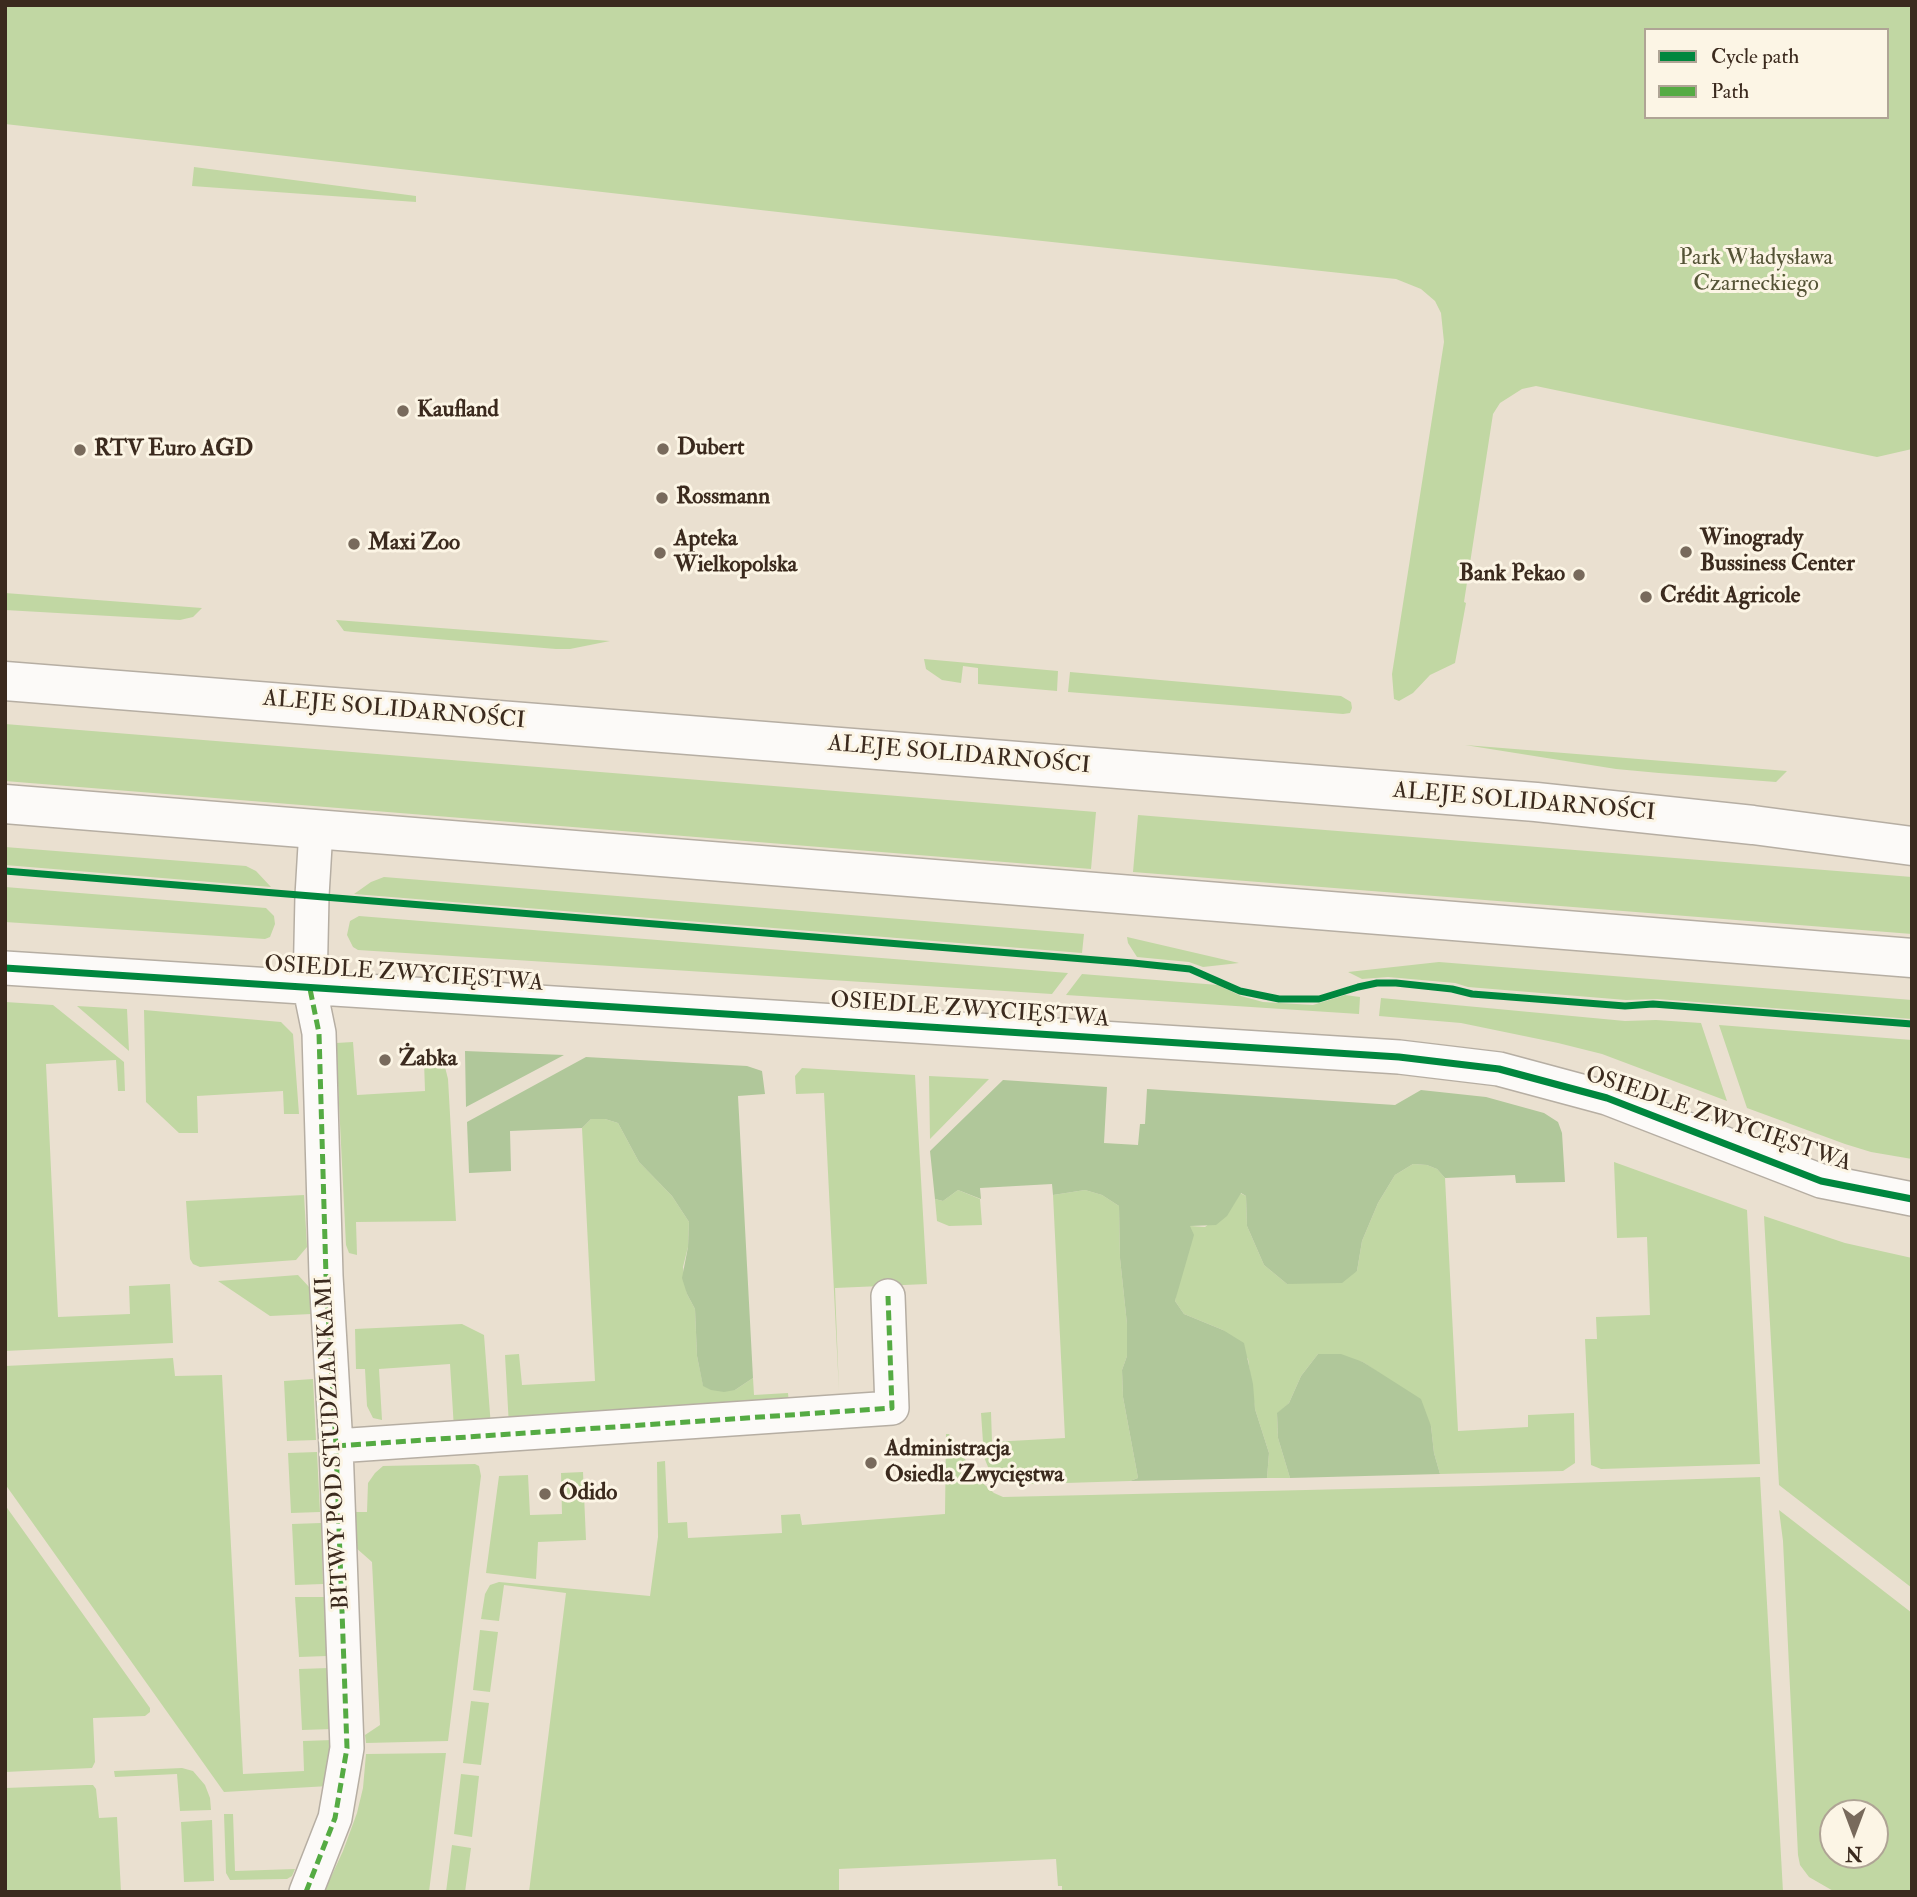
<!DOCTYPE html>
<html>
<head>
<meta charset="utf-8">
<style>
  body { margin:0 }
  #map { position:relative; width:1917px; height:1897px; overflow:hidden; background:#eae0d0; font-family:"IM FELL Double Pica",serif }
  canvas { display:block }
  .frame { position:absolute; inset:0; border:7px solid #3b2a1e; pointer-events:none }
  .legend { position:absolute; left:1644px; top:28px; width:245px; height:91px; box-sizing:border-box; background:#fcf5e5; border:2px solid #afa495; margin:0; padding:9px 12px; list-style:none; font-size:21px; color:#3b2a1e }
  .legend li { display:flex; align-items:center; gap:14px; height:35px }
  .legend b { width:35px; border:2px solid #afa495 }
  .north { position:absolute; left:1819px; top:1799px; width:70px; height:70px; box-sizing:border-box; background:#fcf5e5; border:2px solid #afa495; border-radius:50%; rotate:180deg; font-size:19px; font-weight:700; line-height:28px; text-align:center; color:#3b2a1e }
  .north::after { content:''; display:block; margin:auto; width:24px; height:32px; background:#786a5c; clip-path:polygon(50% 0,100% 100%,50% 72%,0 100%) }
</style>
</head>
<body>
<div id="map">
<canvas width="1917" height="1897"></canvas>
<div class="frame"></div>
<ul class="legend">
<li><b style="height:9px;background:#00873e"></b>Cycle path</li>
<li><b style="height:9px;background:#55ab43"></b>Path</li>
</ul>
<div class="north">N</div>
</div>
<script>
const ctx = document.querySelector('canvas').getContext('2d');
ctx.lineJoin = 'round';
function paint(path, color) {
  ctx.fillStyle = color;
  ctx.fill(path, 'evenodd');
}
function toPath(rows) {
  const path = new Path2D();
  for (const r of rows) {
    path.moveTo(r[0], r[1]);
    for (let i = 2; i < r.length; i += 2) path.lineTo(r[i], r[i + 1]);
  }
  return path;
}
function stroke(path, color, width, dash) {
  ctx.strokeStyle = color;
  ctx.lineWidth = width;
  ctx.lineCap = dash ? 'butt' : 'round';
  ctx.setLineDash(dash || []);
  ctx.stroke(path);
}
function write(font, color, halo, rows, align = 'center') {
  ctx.font = font + ' "IM FELL Double Pica",serif';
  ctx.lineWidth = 6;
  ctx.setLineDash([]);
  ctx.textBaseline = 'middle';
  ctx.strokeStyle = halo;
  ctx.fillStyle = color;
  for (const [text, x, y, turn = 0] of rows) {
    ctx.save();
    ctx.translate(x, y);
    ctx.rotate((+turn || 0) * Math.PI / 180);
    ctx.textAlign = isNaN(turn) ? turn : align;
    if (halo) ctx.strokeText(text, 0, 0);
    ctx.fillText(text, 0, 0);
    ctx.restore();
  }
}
const green = toPath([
  [5,5,1912,5,1912,449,1877,457,1536,386,1522,389,1500,403,1493,414,1464,602,1466,603,1455,663,1430,675,1413,693,1399,701,1394,699,1392,674,1444,342,1441,313,1435,301,1421,289,1396,279,866,222,5,124],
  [1646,30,1887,30,1887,117,1646,117],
  [194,167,416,196,416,202,192,186],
  [5,593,202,608,193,617,180,620,5,610],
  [336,620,610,641,570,649,556,649,353,632,344,631],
  [924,659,1058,671,1057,691,978,684,978,668,963,666,961,683,942,680,926,669],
  [1070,672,1341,696,1351,702,1352,708,1350,713,1343,714,1068,692],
  [5,724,1096,812,1091,869,5,781],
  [1465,745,1787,771,1776,782,1659,773,1616,769],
  [1138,815,1912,877,1912,934,1133,872],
  [5,847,246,866,256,871,271,887,5,865],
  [384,877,1084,934,1082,953,354,894,371,882],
  [5,887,266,908,274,916,275,924,270,937,265,939,5,922],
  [359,916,1068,973,1052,994,358,950,353,947,347,935,350,921],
  [1127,937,1239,963,1203,967,1189,962,1137,957,1128,943],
  [1439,962,1912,1000,1912,1019,1657,999,1626,1000,1468,987,1455,983,1388,977,1362,979,1348,972],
  [1082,974,1218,985,1241,996,1263,1002,1313,1005,1345,995,1360,997,1359,1014,1066,995],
  [1381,998,1625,1021,1656,1020,1701,1023,1727,1101,1602,1054,1558,1043,1461,1023,1379,1016],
  [5,1002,53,1005,124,1062,125,1091,118,1091,116,1060,46,1064,58,1317,130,1314,129,1286,170,1284,173,1343,5,1351],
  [77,1006,127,1009,129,1051],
  [144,1010,281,1022,293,1034,299,1114,284,1114,283,1091,197,1096,198,1133,179,1133,146,1102],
  [1719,1025,1912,1040,1912,1159,1871,1152,1845,1144,1747,1108],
  [353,1042,357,1095,425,1091,424,1061,435,1061,445,1067,448,1079,456,1221,356,1222,357,1255,349,1253,346,1245,336,1043],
  [802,1068,915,1075,927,1284,835,1288,839,1391,824,1093,796,1094,795,1076],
  [929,1076,989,1079,930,1139],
  [591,1119,605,1119,618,1123,639,1162,672,1196,689,1222,688,1247,683,1267,687,1294,695,1309,697,1356,703,1385,735,1390,753,1378,754,1395,788,1393,789,1404,509,1426,505,1355,519,1354,522,1385,595,1381,582,1128],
  [1614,1162,1747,1210,1760,1464,1601,1469,1591,1465,1585,1339,1597,1339,1596,1317,1650,1315,1647,1237,1617,1238],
  [1413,1164,1427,1165,1437,1169,1445,1178,1458,1431,1528,1427,1528,1415,1574,1413,1575,1463,1563,1471,1440,1474,1434,1453,1431,1426,1389,1380,1363,1362,1318,1354,1301,1376,1289,1403,1277,1414,1278,1438,1290,1478,1267,1478,1269,1453,1255,1409,1248,1359,1223,1330,1184,1314,1175,1301,1190,1226,1205,1227,1233,1205,1240,1193,1246,1196,1247,1226,1264,1265,1287,1284,1357,1271,1362,1241,1378,1203,1395,1175],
  [958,1190,980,1199,982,1225,949,1226,937,1221,935,1199,943,1201],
  [1085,1190,1102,1195,1119,1206,1120,1258,1127,1324,1127,1356,1122,1370,1123,1397,1138,1478,1130,1481,1033,1484,1006,1482,999,1478,988,1467,984,1457,981,1413,991,1412,992,1442,1065,1438,1053,1195],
  [304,1195,307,1247,296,1260,200,1267,193,1264,190,1259,186,1201],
  [1764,1216,1845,1243,1912,1258,1912,1588,1779,1485],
  [298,1275,310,1288,311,1314,270,1316,218,1281],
  [462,1324,484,1335,491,1427,454,1429,450,1364,379,1369,382,1420,373,1418,367,1406,365,1369,356,1369,355,1329],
  [173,1358,175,1376,222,1375,243,1774,304,1771,303,1741,333,1740,329,1786,224,1792,5,1484,5,1366],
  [313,1379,316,1440,287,1441,284,1381],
  [946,1434,949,1434,977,1478,994,1493,1003,1497,1479,1486,1760,1477,1783,1892,1062,1892,1062,1886,1058,1886,1056,1859,839,1869,839,1892,529,1892,566,1593,504,1585,499,1621,481,1619,485,1594,490,1585,499,1582,650,1596,658,1537,657,1462,665,1461,668,1523,687,1522,688,1538,782,1533,781,1515,800,1514,802,1525,945,1514],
  [317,1452,320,1512,291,1513,288,1453],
  [475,1464,479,1466,481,1476,448,1741,366,1743,365,1735,380,1725,372,1562,355,1547,354,1512,367,1512,368,1483,375,1473,383,1466],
  [583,1472,586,1540,538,1542,536,1579,486,1573,499,1476,528,1475,530,1515,562,1514,561,1473],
  [5,1505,150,1708,150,1712,145,1716,93,1718,95,1762,92,1768,5,1772],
  [1779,1510,1912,1613,1912,1892,1835,1892,1809,1877,1800,1865,1798,1855,1783,1541],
  [1833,1813,1875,1813,1875,1855,1833,1855],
  [321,1523,323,1584,295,1585,292,1524],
  [295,1597,324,1597,327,1656,299,1657],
  [480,1630,498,1632,490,1692,473,1690],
  [329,1668,332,1729,302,1730,299,1669],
  [471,1701,489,1703,481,1765,463,1763],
  [446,1753,429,1892,324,1892,343,1851,357,1813,363,1788,366,1754],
  [182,1768,193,1771,205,1785,210,1798,211,1810,180,1811,177,1774,115,1777,114,1771],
  [461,1774,479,1776,472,1837,454,1834],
  [87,1785,93,1785,96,1789,99,1818,117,1817,121,1892,5,1892,5,1788],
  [224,1814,233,1814,235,1871,295,1869,292,1876,287,1879,230,1880,226,1873],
  [212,1820,214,1881,184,1882,181,1822],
  [452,1845,471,1848,465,1892,446,1892]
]);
const forest = toPath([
  [465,1051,564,1055,466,1107],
  [586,1057,747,1066,762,1071,765,1094,738,1096,753,1378,735,1390,724,1392,711,1390,703,1386,697,1356,695,1309,687,1294,682,1278,688,1247,689,1222,672,1196,639,1162,618,1123,605,1119,591,1119,582,1128,510,1131,511,1171,469,1173,467,1122],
  [1003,1080,1107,1087,1104,1143,1138,1145,1140,1124,1145,1124,1147,1089,1395,1105,1421,1090,1486,1097,1544,1113,1558,1122,1562,1133,1565,1182,1516,1183,1515,1175,1445,1178,1437,1169,1427,1165,1413,1164,1395,1175,1378,1203,1362,1241,1357,1271,1342,1283,1287,1284,1264,1265,1247,1226,1246,1196,1241,1193,1227,1216,1216,1225,1190,1226,1194,1235,1175,1301,1184,1314,1223,1330,1244,1343,1253,1384,1255,1409,1269,1453,1267,1478,1130,1481,1138,1478,1123,1397,1122,1370,1127,1356,1127,1324,1120,1258,1119,1206,1102,1195,1085,1190,1053,1195,1052,1184,980,1188,981,1199,958,1190,943,1201,935,1199,930,1151],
  [1318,1354,1341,1354,1363,1362,1421,1399,1431,1426,1434,1453,1440,1474,1290,1478,1278,1438,1277,1413,1289,1403,1301,1376]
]);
const street = toPath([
  [5,968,1399,1057,1499,1069,1607,1098,1821,1181,1912,1199],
  [336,1446,892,1408,888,1296],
  [306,1892,335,1818,347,1748,336,1446,326,1276,319,1033,310,989,312,896,316,829]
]);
const secondary = toPath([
  [5,681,1536,802,1753,825,1912,846],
  [5,804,1912,958]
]);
const quiet = toPath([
  [336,1446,892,1408,888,1296],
  [306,1892,335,1818,347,1748,336,1446,326,1276,319,1033,310,989]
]);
const cycleway = toPath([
  [5,871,1133,963,1190,969,1240,991,1279,999,1319,999,1358,987,1377,983,1396,983,1452,989,1472,994,1625,1006,1653,1004,1912,1024],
  [5,968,1399,1057,1499,1069,1607,1098,1821,1181,1912,1199]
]);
const markers = [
  [403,411,7,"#786a5c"],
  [663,449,7,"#786a5c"],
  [80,450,7,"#786a5c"],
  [662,498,7,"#786a5c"],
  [354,544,7,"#786a5c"],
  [1686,552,7,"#786a5c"],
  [660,553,7,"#786a5c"],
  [1579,575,7,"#786a5c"],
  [1646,597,7,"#786a5c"],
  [385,1060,7,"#786a5c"],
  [871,1463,7,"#786a5c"],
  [545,1494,7,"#786a5c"]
];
const parkNames = [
  ["Park Władysława",1756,259],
  ["Czarneckiego",1756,285]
];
const poiNames = [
  ["Kaufland",417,411],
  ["Dubert",677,449],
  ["RTV Euro AGD",94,450],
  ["Rossmann",676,498],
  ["Winogrady",1700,539],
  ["Bussiness Center",1700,565],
  ["Apteka",674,540],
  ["Wielkopolska",674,566],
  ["Maxi Zoo",368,544],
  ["Bank Pekao",1565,575,"right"],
  ["Crédit Agricole",1660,597],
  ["Żabka",399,1060],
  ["Administracja",885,1450],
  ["Osiedla Zwycięstwa",885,1476],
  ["Odido",559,1494]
];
const streetNames = [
  ["ALEJE SOLIDARNOŚCI",394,711,5],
  ["ALEJE SOLIDARNOŚCI",959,756,5],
  ["ALEJE SOLIDARNOŚCI",1524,803,5],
  ["OSIEDLE ZWYCIĘSTWA",404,975,4],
  ["OSIEDLE ZWYCIĘSTWA",970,1011,4],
  ["OSIEDLE ZWYCIĘSTWA",1718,1120,19],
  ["BITWY POD STUDZIANKAMI",334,1443,-93]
];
paint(green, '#c1d7a3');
paint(forest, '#b0c79a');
stroke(street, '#b6aea3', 36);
stroke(secondary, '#b6aea3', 41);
stroke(street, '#fcfaf8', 33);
stroke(secondary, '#fcfaf8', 38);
stroke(quiet, '#55ab43', 5, [10, 5]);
stroke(cycleway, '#00873e', 7);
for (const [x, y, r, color] of markers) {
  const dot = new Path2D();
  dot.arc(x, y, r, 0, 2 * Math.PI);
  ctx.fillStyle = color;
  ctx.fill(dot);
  stroke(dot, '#fcf5e5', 2.5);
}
write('23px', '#545336', '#fcf5e5', parkNames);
write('bold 23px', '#3b2a1e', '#fcf5e5', poiNames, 'left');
write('23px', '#3b2a1e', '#fcf5e5', streetNames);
</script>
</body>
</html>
